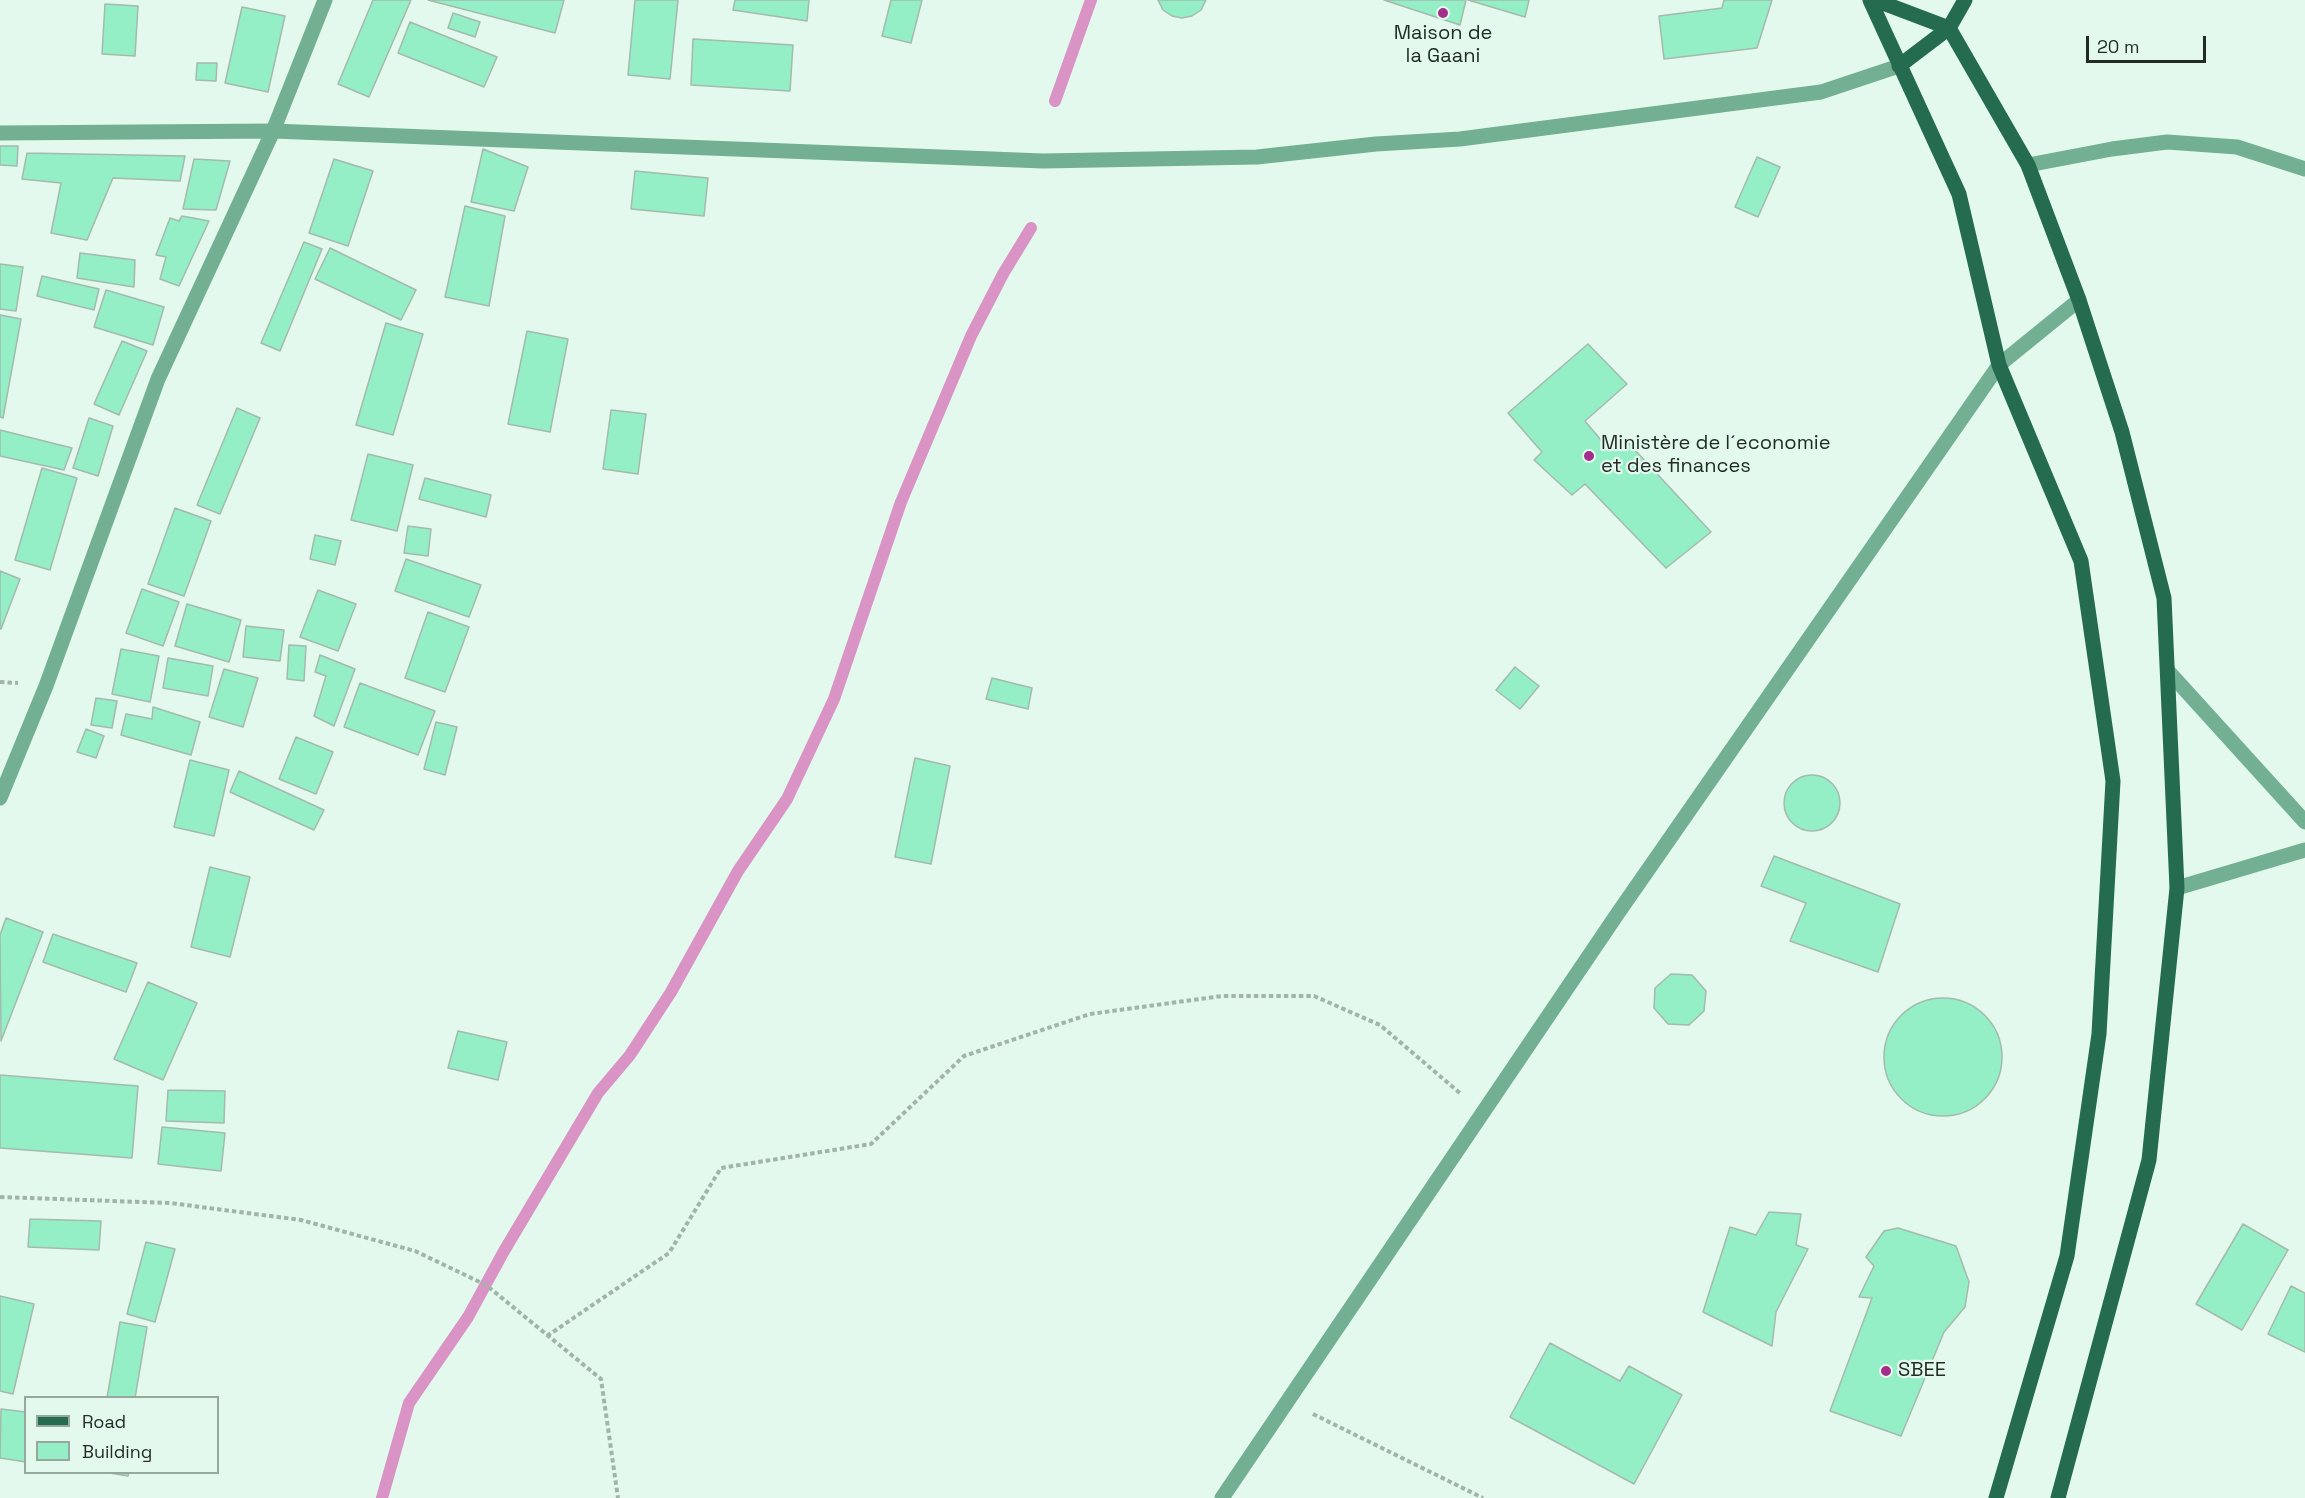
<!DOCTYPE html>
<html>
<head>
<meta charset="utf-8">
<style>
  body { margin:0 }
  #map { position:relative; width:2305px; height:1498px; overflow:hidden; background:#e3f9ee; font-family:"Space Grotesk",sans-serif }
  canvas { display:block }
  .legend { position:absolute; left:24px; top:1396px; width:195px; height:78px; box-sizing:border-box; background:#e3f9ee; border:2px solid #96a79e; margin:0; padding:8px 10px; list-style:none; font-size:18px; color:#222b26 }
  .legend li { display:flex; align-items:center; gap:12px; height:30px }
  .legend b { width:30px; border:2px solid #96a79e }
  .scale { position:absolute; left:2086px; top:36px; width:120px; height:27px; box-sizing:border-box; border:3px solid #222b26; border-top:0; padding-left:8px; font-size:18px; line-height:21px; white-space:nowrap; color:#222b26; -webkit-text-stroke:4px #e3f9ee; paint-order:stroke }
</style>
</head>
<body>
<div id="map">
<canvas width="2305" height="1498"></canvas>
<ul class="legend">
<li><b style="height:8px;background:#246b4f"></b>Road</li>
<li><b style="height:16px;background:#94efc6"></b>Building</li>
</ul>
<div class="scale">20 m</div>
</div>
<script>
const ctx = document.querySelector('canvas').getContext('2d');
ctx.lineJoin = 'round';
function toPath(rows) {
  const path = new Path2D();
  for (const r of rows) {
    if (r.length === 3) {
      path.moveTo(r[0] + r[2], r[1]);
      path.arc(r[0], r[1], r[2], 0, 2 * Math.PI);
      continue;
    }
    path.moveTo(r[0], r[1]);
    for (let i = 2; i < r.length; i += 2) path.lineTo(r[i], r[i + 1]);
  }
  return path;
}
function stroke(path, color, width, dash) {
  ctx.strokeStyle = color;
  ctx.lineWidth = width;
  ctx.lineCap = dash ? 'butt' : 'round';
  ctx.setLineDash(dash || []);
  ctx.stroke(path);
}
function paint(path, color) {
  ctx.fillStyle = color;
  ctx.fill(path, 'evenodd');
}
function write(font, color, halo, rows, align = 'center') {
  ctx.font = font + ' "Space Grotesk",sans-serif';
  ctx.lineWidth = 4.5;
  ctx.setLineDash([]);
  ctx.textBaseline = 'middle';
  ctx.strokeStyle = halo;
  ctx.fillStyle = color;
  for (const [text, x, y, turn = 0] of rows) {
    ctx.save();
    ctx.translate(x, y);
    ctx.rotate((+turn || 0) * Math.PI / 180);
    ctx.textAlign = isNaN(turn) ? turn : align;
    if (halo) ctx.strokeText(text, 0, 0);
    ctx.fillText(text, 0, 0);
    ctx.restore();
  }
}
const stream = toPath([
  [1055,101,1091,0],
  [382,1498,409,1403,468,1317,504,1251,598,1093,630,1055,671,992,738,871,787,799,834,699,901,502,971,336,1003,274,1031,228]
]);
const building = toPath([
  [373,0,411,0,369,97,338,84,373,0],
  [428,0,564,0,555,33,428,0],
  [635,0,678,0,670,79,628,75,635,0],
  [735,0,809,0,807,21,733,10,735,0],
  [891,0,922,0,911,43,882,36,891,0],
  [1206,0,1201,10,1192,16,1182,18,1172,16,1163,10,1158,0,1206,0],
  [1384,0,1466,0,1460,25,1384,0],
  [1468,0,1529,0,1525,17,1468,0],
  [1724,0,1772,0,1757,48,1664,59,1659,16,1722,8,1724,0],
  [105,4,138,6,135,56,102,54,105,4],
  [242,7,285,16,268,92,225,83,242,7],
  [453,13,480,22,475,37,448,28,453,13],
  [410,22,497,57,484,87,398,53,410,22],
  [693,39,793,45,790,91,691,85,693,39],
  [197,63,217,63,216,81,196,80,197,63],
  [0,146,18,146,17,166,0,165,0,146],
  [483,149,528,167,514,211,471,202,483,149],
  [27,153,185,156,180,181,113,178,87,240,51,233,61,183,22,179,27,153],
  [1757,157,1780,167,1758,217,1735,207,1757,157],
  [194,159,230,161,216,210,183,209,194,159],
  [334,159,373,171,348,246,309,233,334,159],
  [635,171,708,178,704,216,631,209,635,171],
  [465,206,505,216,489,306,445,297,465,206],
  [182,216,209,221,179,286,160,279,166,257,156,255,170,218,179,221,182,216],
  [304,242,322,249,280,351,261,343,304,242],
  [330,248,416,290,401,320,315,279,330,248],
  [80,253,135,260,134,287,77,278,80,253],
  [0,264,23,267,16,311,0,309,0,264],
  [42,276,99,289,94,310,37,296,42,276],
  [106,290,164,307,153,345,94,327,106,290],
  [0,315,21,319,3,418,0,417,0,315],
  [386,323,423,334,393,435,356,425,386,323],
  [527,331,568,339,550,432,508,424,527,331],
  [122,341,147,351,119,415,94,404,122,341],
  [1588,344,1627,384,1585,421,1606,446,1621,435,1711,532,1666,568,1585,484,1572,495,1534,460,1542,452,1508,413,1588,344],
  [237,408,260,418,220,514,197,505,237,408],
  [611,410,646,414,638,474,603,469,611,410],
  [89,418,113,426,98,476,73,468,89,418],
  [0,430,72,448,64,470,0,456,0,430],
  [368,454,413,465,397,531,351,520,368,454],
  [42,468,77,478,50,570,15,560,42,468],
  [425,478,491,495,486,517,419,499,425,478],
  [175,508,211,521,184,596,148,584,175,508],
  [408,526,431,529,428,556,404,553,408,526],
  [315,535,341,541,335,565,310,559,315,535],
  [406,559,481,585,469,617,395,591,406,559],
  [0,571,20,579,1,629,0,629,0,571],
  [142,589,179,602,163,646,126,633,142,589],
  [318,590,356,604,338,651,300,637,318,590],
  [187,604,241,620,229,662,175,646,187,604],
  [428,612,469,627,445,692,405,678,428,612],
  [246,626,284,630,280,661,243,657,246,626],
  [289,645,306,646,304,681,287,679,289,645],
  [121,649,159,656,150,702,112,694,121,649],
  [320,655,355,669,334,726,314,716,326,676,315,672,320,655],
  [168,658,213,666,208,696,163,688,168,658],
  [1515,667,1539,686,1520,709,1496,690,1515,667],
  [224,669,258,678,243,727,209,717,224,669],
  [992,678,1032,688,1028,709,986,699,992,678],
  [360,683,435,711,418,755,344,727,360,683],
  [96,698,117,701,112,728,91,725,96,698],
  [153,707,200,722,191,755,121,735,126,714,152,719,153,707],
  [436,722,457,727,445,775,424,769,436,722],
  [86,729,104,736,96,758,77,752,86,729],
  [296,737,333,752,316,794,279,779,296,737],
  [915,758,950,766,931,864,895,857,915,758],
  [190,760,229,770,214,836,174,827,190,760],
  [239,771,324,810,314,830,230,792,239,771],
  [1812,803,28],
  [1774,856,1900,904,1878,972,1790,941,1806,903,1761,886,1774,856],
  [210,867,250,877,230,957,191,947,210,867],
  [6,918,43,932,1,1041,0,935,6,918],
  [53,934,137,963,126,992,43,962,53,934],
  [1671,974,1692,975,1706,991,1704,1011,1689,1025,1668,1024,1654,1008,1655,988,1671,974],
  [148,982,197,1003,163,1080,114,1059,148,982],
  [1943,1057,59],
  [458,1031,507,1042,498,1080,448,1068,458,1031],
  [0,1075,138,1086,132,1158,0,1148,0,1075],
  [168,1090,225,1091,224,1123,166,1121,168,1090],
  [162,1127,225,1133,221,1171,158,1164,162,1127],
  [1769,1212,1801,1214,1796,1245,1808,1249,1776,1312,1772,1346,1703,1312,1730,1227,1756,1235,1769,1212],
  [30,1219,101,1221,99,1250,28,1247,30,1219],
  [2243,1224,2288,1250,2242,1330,2196,1304,2243,1224],
  [1898,1228,1956,1246,1969,1282,1965,1307,1944,1332,1901,1436,1830,1411,1872,1298,1859,1297,1874,1266,1866,1257,1884,1231,1898,1228],
  [146,1242,175,1249,155,1322,127,1314,146,1242],
  [2291,1286,2305,1293,2305,1352,2268,1334,2291,1286],
  [0,1296,34,1304,13,1394,0,1391,0,1296],
  [120,1322,147,1327,135,1398,107,1398,120,1322],
  [1550,1343,1620,1381,1629,1366,1682,1395,1634,1484,1510,1417,1550,1343],
  [1,1409,26,1412,26,1462,0,1458,1,1409],
  [103,1472,129,1472,128,1476,103,1472]
]);
const path = toPath([
  [0,682,18,683],
  [0,1197,170,1203,301,1220,415,1251,486,1285,601,1379,618,1498],
  [547,1336,669,1253,721,1168,871,1144,964,1056,1090,1014,1222,996,1314,996,1380,1025,1461,1094],
  [1313,1414,1483,1498]
]);
const minor = toPath([
  [2028,165,2112,149,2167,142,2237,147,2305,169],
  [1999,365,2079,300],
  [2168,671,2305,822],
  [0,798,46,686,158,379,273,131,325,0],
  [2177,888,2305,850]
]);
const tertiary = toPath([
  [0,133,273,131,1043,161,1257,157,1376,144,1460,139,1821,92,1899,66],
  [1222,1498,1618,913,1999,365]
]);
const primary = toPath([
  [1870,0,1959,194,1999,365,2081,561,2113,781,2099,1034,2067,1256,1996,1498],
  [1875,0,1949,28,2028,165,2079,300,2122,432,2164,598,2177,888,2149,1160,2058,1498],
  [1899,66,1949,28,1965,0]
]);
const markers = [
  [1443,13,6,"#a32f8a"],
  [1589,456,6,"#a32f8a"],
  [1886,1371,6,"#a32f8a"]
];
const poiNames = [
  ["Maison de",1443,34,"center"],
  ["la Gaani",1443,57,"center"],
  ["Ministère de l´economie",1601,444],
  ["et des finances",1601,467],
  ["SBEE",1898,1371]
];
stroke(stream, '#d993c4', 12);
paint(building, '#94efc6');
stroke(building, '#a4baaf', 1.5);
stroke(path, '#a2b3aa', 4, [4.5, 3]);
stroke(minor, '#73af93', 15);
stroke(tertiary, '#73af93', 15);
stroke(primary, '#246b4f', 15);
for (const [x, y, r, color] of markers) {
  const dot = new Path2D();
  dot.arc(x, y, r, 0, 2 * Math.PI);
  ctx.fillStyle = color;
  ctx.fill(dot);
  stroke(dot, '#e3f9ee', 2);
}
write('20px', '#222b26', '#e3f9ee', poiNames, 'left');
</script>
</body>
</html>
